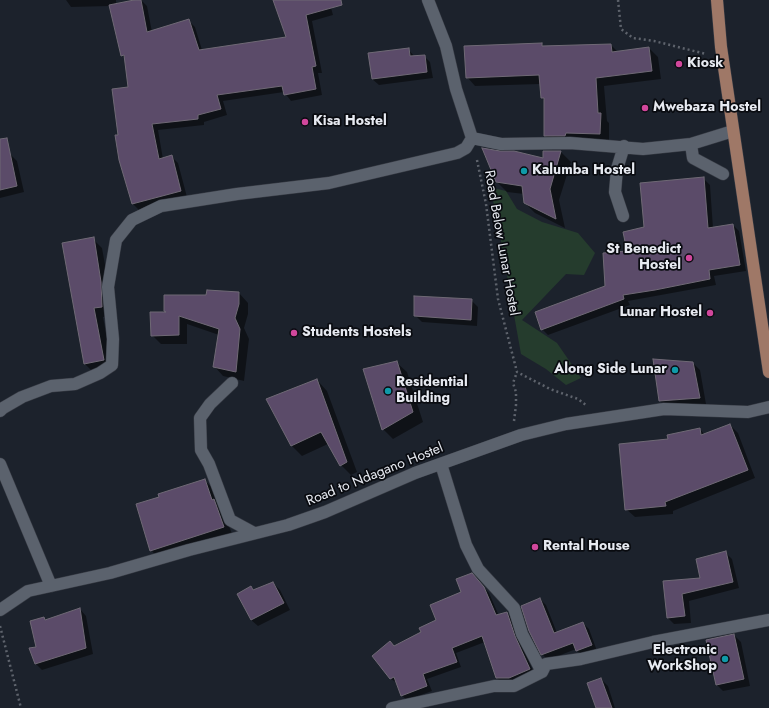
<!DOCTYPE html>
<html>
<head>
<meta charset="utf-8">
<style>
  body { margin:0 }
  canvas { display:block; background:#1c222c }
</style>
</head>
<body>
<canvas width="769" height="708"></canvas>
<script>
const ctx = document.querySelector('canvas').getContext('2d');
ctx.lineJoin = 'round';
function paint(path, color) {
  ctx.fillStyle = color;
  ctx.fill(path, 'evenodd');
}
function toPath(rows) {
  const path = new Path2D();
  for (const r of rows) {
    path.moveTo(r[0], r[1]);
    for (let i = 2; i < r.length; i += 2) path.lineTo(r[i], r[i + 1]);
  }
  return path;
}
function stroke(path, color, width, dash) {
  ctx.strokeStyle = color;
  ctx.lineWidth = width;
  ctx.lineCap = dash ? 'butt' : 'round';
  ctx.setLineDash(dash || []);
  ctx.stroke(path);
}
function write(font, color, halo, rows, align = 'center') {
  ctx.font = font + ' Jost,sans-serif';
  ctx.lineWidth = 3.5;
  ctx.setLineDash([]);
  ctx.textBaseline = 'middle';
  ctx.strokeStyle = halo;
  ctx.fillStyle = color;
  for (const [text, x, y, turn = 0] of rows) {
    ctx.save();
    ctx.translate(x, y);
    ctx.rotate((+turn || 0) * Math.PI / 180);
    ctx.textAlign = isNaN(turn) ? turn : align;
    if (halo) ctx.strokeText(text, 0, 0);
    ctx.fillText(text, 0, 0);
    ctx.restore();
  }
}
const green = toPath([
  [489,187,506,191,517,209,542,222,578,233,595,253,584,275,566,274,522,320,557,343,581,378,566,385,546,369,521,354,495,208]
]);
const shadow = toPath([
  [66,0,116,0,116,5,141,0,147,6,152,32,188,20,195,27,202,50,288,38,274,0,329,0,333,15,312,21,322,73,318,73,322,95,291,101,284,92,223,101,227,115,204,122,204,125,158,130,163,159,171,156,178,163,187,197,139,210,133,204,120,160,119,136,129,88,125,58,122,55,111,6,71,7],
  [541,44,544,47,611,45,618,52,649,48,658,57,661,79,604,86,607,121,609,123,609,142,553,144,545,135,545,101,542,98,541,84,475,86,467,77],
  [408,49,415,57,424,56,430,62,433,78,379,85,372,79,369,54],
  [561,152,571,162,559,200,565,228,535,213,525,203,524,194,507,192,496,181],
  [10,154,17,161,24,192,0,198,0,157],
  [703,178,710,185,713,228,733,225,739,231,746,271,714,276,716,285,628,301,630,305,548,335,542,329,606,287,646,228],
  [93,239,102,248,110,292,111,316,103,317,113,369,94,373,85,364,63,244],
  [239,293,248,303,248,314,244,328,249,339,244,381,223,376,214,366,219,335,187,324,187,344,161,344,152,335,167,313,165,311,207,296],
  [471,300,478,307,477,326,422,322,415,315],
  [654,360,693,363,700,370,706,404,667,408,660,401],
  [396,362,407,372,423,422,393,439,383,429],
  [317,380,327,391,357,472,351,475,341,465,328,444,302,456,292,446,268,400],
  [730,425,738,433,755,478,673,511,673,514,635,517,626,509,669,440,700,429,705,435],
  [204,480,214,489,233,536,160,560,151,550,160,497],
  [725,552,732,559,739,588,689,601,691,623,674,624,668,618,664,582,702,579],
  [477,580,489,593,499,616,507,613,512,618,520,642,535,675,502,683,497,678,485,642,456,653,461,667,427,679,432,691,407,700,401,695,397,683,391,679,373,656,422,633,438,621,462,593],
  [273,583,280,590,290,610,258,626,251,620,251,587,254,591],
  [540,599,546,605,557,633,583,623,589,629,597,651,582,657,576,649,548,660,542,654],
  [80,609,86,616,93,654,42,670,35,663,37,647,44,618,46,620],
  [734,635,741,642,750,686,723,691,716,684],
  [601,679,608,686,615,708,597,708]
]);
const building = toPath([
  [134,0,141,0,147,32,189,19,199,50,286,37,273,0,341,0,342,5,306,15,316,66,312,67,316,89,284,95,282,86,217,95,221,109,198,115,198,119,152,124,159,159,172,155,181,191,132,204,119,160,115,135,118,135,112,89,128,87,124,55,121,56,109,5,134,0],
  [542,43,542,46,611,44,612,52,649,47,652,71,596,78,598,113,601,113,600,134,566,133,565,136,544,136,544,98,541,98,539,75,466,78,464,46,542,43],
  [409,48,410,56,425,55,427,72,372,79,368,53,409,48],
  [7,138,17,186,0,190,0,139,7,138],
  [482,148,500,151,514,151,543,158,543,151,561,151,550,189,556,219,524,203,522,186,496,182,482,148],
  [704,177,708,228,733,224,740,265,709,270,710,279,655,290,623,295,624,299,541,330,535,312,605,286,603,253,627,251,623,232,644,227,640,183,704,177],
  [94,237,101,282,102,307,94,308,104,360,84,364,62,243,94,237],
  [207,290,239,292,239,304,235,318,240,329,236,372,213,367,219,329,179,316,179,335,151,336,150,312,166,312,164,311,164,295,206,295,207,290],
  [414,296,472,299,471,320,414,316,414,296],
  [653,359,693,362,700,398,659,401,653,359],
  [397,361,413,412,382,430,363,369,397,361],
  [317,379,347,462,340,466,321,432,291,446,266,399,317,379],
  [730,424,748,470,665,502,666,506,625,510,619,444,668,439,667,435,700,428,701,435,730,424],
  [205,479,212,500,214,499,224,527,150,551,136,504,159,497,158,494,205,479],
  [726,551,733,582,682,594,685,616,667,618,663,581,700,578,696,559,726,551],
  [472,573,484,587,496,615,507,612,515,636,530,669,509,678,496,678,482,636,452,648,457,662,423,674,427,686,401,696,394,677,390,679,372,656,390,641,394,646,421,632,419,628,436,620,430,605,461,592,456,579,472,573],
  [273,582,284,603,251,620,237,594,251,586,253,590,273,582],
  [540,598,554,633,583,622,592,645,576,651,573,643,541,655,529,631,521,606,540,598],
  [80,608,86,648,35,664,29,648,36,647,30,621,44,617,45,620,80,608],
  [734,634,744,679,716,685,706,640,734,634],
  [601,678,612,708,596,708,587,683,601,678]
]);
const path = toPath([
  [618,0,621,29,633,38,654,41,706,54],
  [477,160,486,204,498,299,517,372,550,389,578,399,586,405],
  [514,421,516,405,516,392,513,383,517,372],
  [0,626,21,708]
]);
const minor = toPath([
  [428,0,446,46,456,89,472,138,501,144,570,143,643,149,691,144,733,131],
  [691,144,693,158,723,174],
  [623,216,615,192,617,169,624,146],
  [232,383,210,404,200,418,201,450,209,464,230,520,254,533],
  [0,411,3,408,22,397,51,386,75,384,100,373,112,365,113,339,108,287,116,240,132,220,161,206,237,194,329,183,457,153,466,148,472,138],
  [0,464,51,586],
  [441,464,466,545,478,569,514,608,522,634,542,672,546,664,581,659,653,642,769,620],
  [0,610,28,591,110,573,189,550,288,525,325,512,415,473,521,435,566,424,664,409,748,412,769,407],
  [392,708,494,686,514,686,542,672]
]);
const major = toPath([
  [717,0,721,47,769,372]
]);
const markers = [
  [679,64,4,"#d1479c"],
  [645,108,4,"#d1479c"],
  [305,122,4,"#d1479c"],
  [524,171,4,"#0f9aa8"],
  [689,258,4,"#d1479c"],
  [710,313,4,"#d1479c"],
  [294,333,4,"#d1479c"],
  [675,370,4,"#0f9aa8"],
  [388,391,4,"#0f9aa8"],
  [535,547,4,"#d1479c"],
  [725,659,4,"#0f9aa8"]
];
const poiNames = [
  ["Kiosk",687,64],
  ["Mwebaza Hostel",653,108],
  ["Kisa Hostel",313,122],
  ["Kalumba Hostel",532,171],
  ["St Benedict",681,250,"right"],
  ["Hostel",681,266,"right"],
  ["Lunar Hostel",702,313,"right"],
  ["Students Hostels",302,333],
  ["Along Side Lunar",667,370,"right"],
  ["Residential",396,383],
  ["Building",396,399],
  ["Rental House",543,547],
  ["Electronic",717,651,"right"],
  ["WorkShop",717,667,"right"]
];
const streetNames = [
  ["Road Below Lunar Hostel",501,243,80],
  ["Road to Ndagano Hostel",375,475,-22]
];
paint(green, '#253c2d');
paint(shadow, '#0007');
paint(building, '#5b4b69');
stroke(building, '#6f6975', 1);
stroke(minor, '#383c45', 13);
stroke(major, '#383c45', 13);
stroke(path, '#5e636c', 2.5, [2, 3]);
stroke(minor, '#5b626d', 12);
stroke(major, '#9f7867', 12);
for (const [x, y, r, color] of markers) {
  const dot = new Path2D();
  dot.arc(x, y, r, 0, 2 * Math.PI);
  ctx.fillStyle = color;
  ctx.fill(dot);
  stroke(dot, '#090b10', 1.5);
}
write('bold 14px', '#e7eaf1', '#090b10', poiNames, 'left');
write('14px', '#e7eaf1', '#090b10', streetNames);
</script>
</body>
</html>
